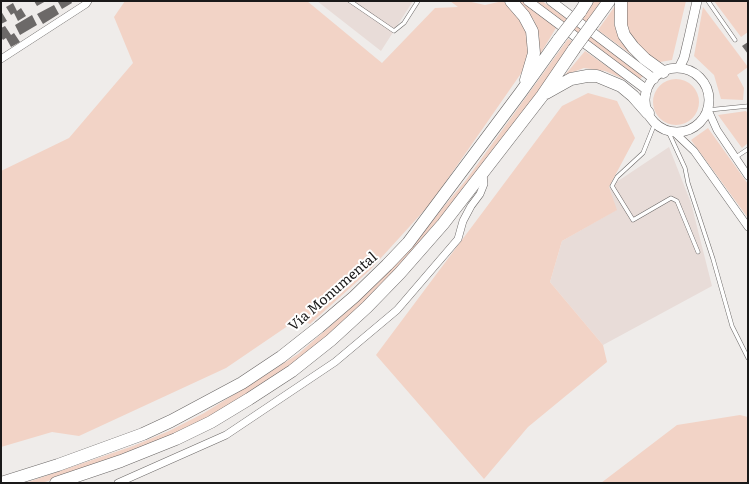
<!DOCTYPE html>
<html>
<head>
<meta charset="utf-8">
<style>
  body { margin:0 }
  #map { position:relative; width:749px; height:484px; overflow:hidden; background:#efecea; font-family:Literata,serif }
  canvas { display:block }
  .frame { position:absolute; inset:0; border:2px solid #1a1919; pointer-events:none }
</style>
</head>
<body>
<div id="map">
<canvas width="749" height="484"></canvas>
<div class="frame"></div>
</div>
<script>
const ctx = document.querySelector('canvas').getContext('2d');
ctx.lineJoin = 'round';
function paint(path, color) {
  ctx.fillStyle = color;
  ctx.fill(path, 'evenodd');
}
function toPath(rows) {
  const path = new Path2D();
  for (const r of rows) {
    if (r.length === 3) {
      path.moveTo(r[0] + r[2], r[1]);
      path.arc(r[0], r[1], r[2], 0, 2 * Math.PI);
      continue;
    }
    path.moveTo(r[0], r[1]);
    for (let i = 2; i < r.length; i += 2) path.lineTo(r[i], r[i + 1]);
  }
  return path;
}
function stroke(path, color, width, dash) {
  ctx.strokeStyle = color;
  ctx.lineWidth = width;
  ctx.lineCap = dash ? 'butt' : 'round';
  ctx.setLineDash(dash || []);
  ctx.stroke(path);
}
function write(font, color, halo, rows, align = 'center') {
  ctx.font = font + ' Literata,serif';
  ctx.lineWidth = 4;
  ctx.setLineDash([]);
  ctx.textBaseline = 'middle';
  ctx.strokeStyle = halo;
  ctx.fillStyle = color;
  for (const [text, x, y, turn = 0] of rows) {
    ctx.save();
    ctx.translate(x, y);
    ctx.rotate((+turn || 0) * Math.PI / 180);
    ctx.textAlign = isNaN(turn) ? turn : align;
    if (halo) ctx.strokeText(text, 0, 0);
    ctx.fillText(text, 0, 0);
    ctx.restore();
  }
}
const built = toPath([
  [317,1,413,1,381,51],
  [669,147,691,203,712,286,603,345,550,282,562,241,616,210,609,187]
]);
const green = toPath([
  [125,1,307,1,382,63,435,8,458,7,450,1,467,1,485,5,503,1,514,10,527,34,529,55,522,72,431,203,370,270,310,324,298,319,226,368,79,436,52,432,1,447,1,171,69,138,133,63,114,17],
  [518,1,522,1,556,28,536,61,539,40,534,20],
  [535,1,542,1,644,75,640,79],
  [594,1,602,1,586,22,582,19],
  [626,1,686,1,672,60,660,62,646,55,628,31,625,15],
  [714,1,748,1,748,32,741,37],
  [615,6,614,24,620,41,644,64,598,30],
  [703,7,748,67,737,75,744,88,743,100,721,99,714,75,694,56],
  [568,39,572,41,549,77,470,184,371,297,302,358,269,381,209,417,173,435,60,477,42,483,25,483,133,446,169,431,204,413,264,376,298,354,327,329,367,293,421,234,466,180],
  [585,51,628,81,605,71,584,68,565,75],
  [676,102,23],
  [588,93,617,101,635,138,609,187,617,210,562,241,550,282,603,345,607,362,528,427,484,479,376,355,562,106],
  [746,111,748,114,748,143,742,148,718,115],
  [708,128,748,184,748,218,691,140],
  [740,415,748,417,748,483,601,483,677,425]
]);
const building = toPath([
  [34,1,46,1,37,6],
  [61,1,71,1,72,3,62,9,58,2],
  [13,3,17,11,21,8,26,16,18,21,14,13,11,15,6,7],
  [54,5,59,14,43,24,37,14],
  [1,11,7,21,1,24],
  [32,15,37,25,20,35,15,25],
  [5,26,11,35,14,33,20,42,11,47,6,38,3,40,1,37,1,28],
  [748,42,748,54,742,46]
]);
const lane = toPath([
  [350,1,394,31,404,23,418,1],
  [708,1,735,40],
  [708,110,748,106],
  [655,123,643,153,617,177,612,186,633,220,671,198,677,201,698,252],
  [668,131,685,168,688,183,713,259,732,326,748,358],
  [736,157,748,149]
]);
const street = toPath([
  [1,59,86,4,88,1],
  [708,110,717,130,748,176],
  [674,132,694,151,748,227],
  [118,483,226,435,335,362,397,310,458,239,463,221,471,206,480,194,484,184,483,174]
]);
const secondary = toPath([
  [528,1,647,90],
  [551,1,654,79],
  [679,68,684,58,689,37,697,1],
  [677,100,32]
]);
const highway = toPath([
  [511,1,524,16,532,31,534,53,526,80],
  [621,1,621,25,624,35,633,47,645,59,663,72],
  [580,12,587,1],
  [593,23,609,1],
  [546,93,571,79,587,76,597,76,621,86,633,96,648,113],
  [1,483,58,465,143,434,171,421,242,383,281,357,319,327,354,297,387,265,408,243,521,92,559,39],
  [56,483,121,461,176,439,211,422,249,399,292,371,331,340,367,307,400,273,443,224,542,96,574,49]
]);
const highwayBridge = toPath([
  [559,39,580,12],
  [574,49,593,23]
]);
const streetNames = [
  ["Vía Monumental",333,292,-41]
];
paint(built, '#e8dcd8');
paint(green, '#f2d3c6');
paint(building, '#6c6968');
stroke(lane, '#696665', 4.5);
stroke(street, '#696665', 8);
stroke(secondary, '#696665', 10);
stroke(highway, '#696665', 13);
stroke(lane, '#fff', 3.5);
stroke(street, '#fff', 7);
stroke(secondary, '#fff', 9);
stroke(highway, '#fff', 12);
stroke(highwayBridge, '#696665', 13, []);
stroke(highwayBridge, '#fff', 12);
write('14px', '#1a1919', '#fff', streetNames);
</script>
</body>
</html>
